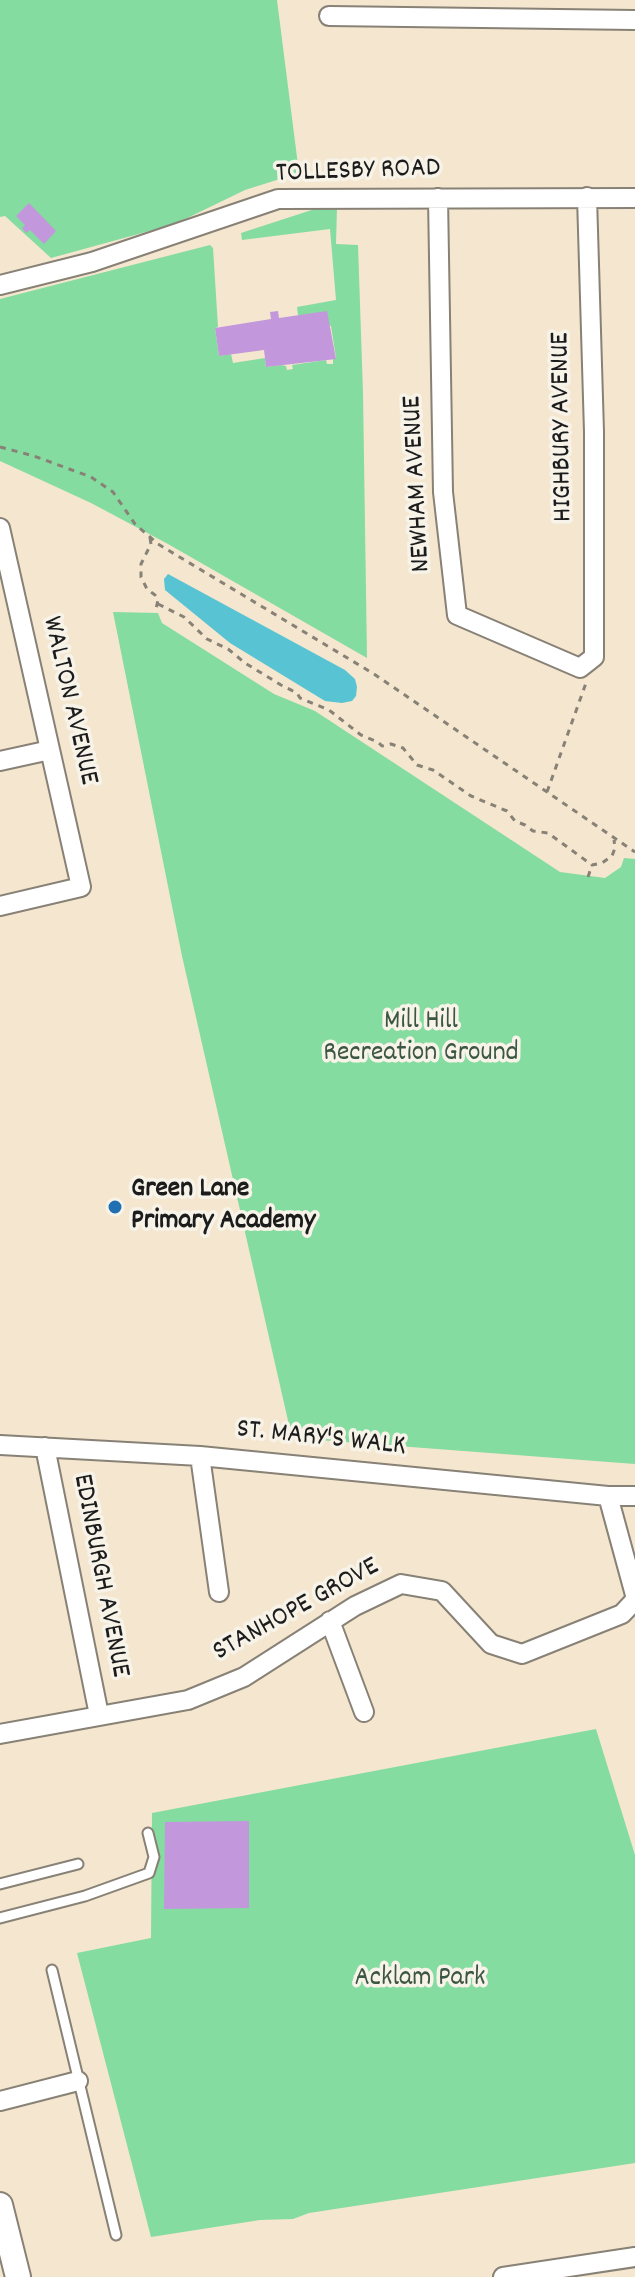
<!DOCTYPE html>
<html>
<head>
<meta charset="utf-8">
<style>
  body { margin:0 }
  canvas { display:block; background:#f4e6cf }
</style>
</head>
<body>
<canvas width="635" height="2277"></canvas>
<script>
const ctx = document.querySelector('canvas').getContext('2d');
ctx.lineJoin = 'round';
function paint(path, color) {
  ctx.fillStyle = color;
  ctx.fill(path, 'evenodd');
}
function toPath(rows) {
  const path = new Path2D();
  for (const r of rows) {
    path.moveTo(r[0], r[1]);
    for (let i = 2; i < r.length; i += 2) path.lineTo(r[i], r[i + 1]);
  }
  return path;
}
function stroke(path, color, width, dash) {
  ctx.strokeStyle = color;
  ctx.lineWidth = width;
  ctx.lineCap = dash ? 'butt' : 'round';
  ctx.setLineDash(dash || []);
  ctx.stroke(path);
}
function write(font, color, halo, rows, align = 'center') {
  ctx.font = font + ' Dekko,sans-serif';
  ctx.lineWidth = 7;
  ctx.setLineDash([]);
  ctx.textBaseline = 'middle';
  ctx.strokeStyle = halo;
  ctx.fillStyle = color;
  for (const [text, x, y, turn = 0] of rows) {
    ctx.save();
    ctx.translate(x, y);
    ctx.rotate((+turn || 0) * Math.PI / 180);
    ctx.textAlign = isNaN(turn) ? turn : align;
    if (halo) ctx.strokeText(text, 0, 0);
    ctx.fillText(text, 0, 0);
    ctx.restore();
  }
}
const green = toPath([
  [0,0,277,0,299,173,245,190,175,224,51,258,5,216,0,217],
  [324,206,337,207,336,244,358,245,363,393,367,658,168,544,91,503,0,461,0,299,210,245,213,248,218,327,215,328,219,356,231,354,233,363,265,358,266,367,281,365,286,366,287,370,293,369,292,365,326,360,327,364,333,364,333,359,336,358,331,326,298,315,297,307,336,300,330,229,242,240,241,233],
  [113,612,158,613,162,623,274,694,315,711,560,872,605,878,621,867,624,858,635,859,635,1464,292,1438,182,956],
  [596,1729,635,1855,635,2163,309,2213,293,2219,260,2220,151,2237,77,1953,151,1938,152,1813]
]);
const water = toPath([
  [168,574,345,670,355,679,357,687,356,696,352,701,342,703,325,701,230,643,165,590,164,579]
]);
const building = toPath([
  [29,203,56,231,44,244,30,230,26,233,22,228,25,225,16,216],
  [278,311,279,318,327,311,336,359,266,367,264,350,219,356,215,328,271,319,270,312],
  [249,1821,249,1908,164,1909,165,1822]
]);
const path = toPath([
  [0,447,34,456,91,477,113,492,135,524,158,544,374,674,635,852],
  [150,538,151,544,141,564,141,577,147,589,155,595,158,600,155,613],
  [158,604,184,617,207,639,228,649,245,663,281,685,297,693,300,698,329,710,361,735,378,742,382,746,391,744,403,748,417,765,433,770,471,796,507,811,515,821,525,825,533,831,548,833,592,865,602,863,612,856,615,848,614,840],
  [547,792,586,683],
  [588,877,592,865]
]);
const service = toPath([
  [0,1884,78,1864],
  [0,1918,85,1896,149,1873,154,1857,148,1833],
  [52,1970,116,2235]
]);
const minor = toPath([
  [329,16,635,20],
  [438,198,443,492,457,615,580,668,594,657,594,432,587,197],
  [0,285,92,262,278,199,635,198],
  [0,528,81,887,0,906],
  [0,761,50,750],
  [0,1445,200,1456,608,1496,635,1496],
  [45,1447,99,1715],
  [200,1456,219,1592],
  [608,1496,635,1595],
  [330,1621,364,1712],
  [0,1734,188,1700,244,1677,355,1606,401,1584,442,1591,491,1644,522,1654,622,1614,635,1600],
  [0,2101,78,2081],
  [503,2277,635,2257]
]);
const tertiary = toPath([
  [0,2205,18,2277]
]);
const markers = [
  [115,1207,8,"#1f6fb2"]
];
const streetNames = [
  ["TOLLESBY ROAD",358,173,-2],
  ["HIGHBURY AVENUE",564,427,-91],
  ["NEWHAM AVENUE",419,484,-93],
  ["WALTON AVENUE",68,701,77],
  ["ST. MARY'S WALK",321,1440,6],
  ["EDINBURGH AVENUE",99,1576,79],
  ["STANHOPE GROVE",297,1611,-29]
];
const parkNames = [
  ["Mill Hill",421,1023],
  ["Recreation Ground",421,1055],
  ["Acklam Park",420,1980]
];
const poiNames = [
  ["Green Lane",131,1191],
  ["Primary Academy",131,1223]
];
paint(green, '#85dca0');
paint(water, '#58c3d2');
paint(building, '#c297dc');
stroke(service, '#888176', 13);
stroke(minor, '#888176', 22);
stroke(tertiary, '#888176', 28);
stroke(path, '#888176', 3, [6, 6]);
stroke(service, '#fff', 9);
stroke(minor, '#fff', 18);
stroke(tertiary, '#fff', 24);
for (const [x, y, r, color] of markers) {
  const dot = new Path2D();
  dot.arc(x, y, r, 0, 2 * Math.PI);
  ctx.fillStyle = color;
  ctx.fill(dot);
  stroke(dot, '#f7f3e8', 3);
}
write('28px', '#1c1c1c', '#f7f3e8', streetNames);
write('28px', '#3c5644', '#f7f3e8', parkNames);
write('bold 28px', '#1c1c1c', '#f7f3e8', poiNames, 'left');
</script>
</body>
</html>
